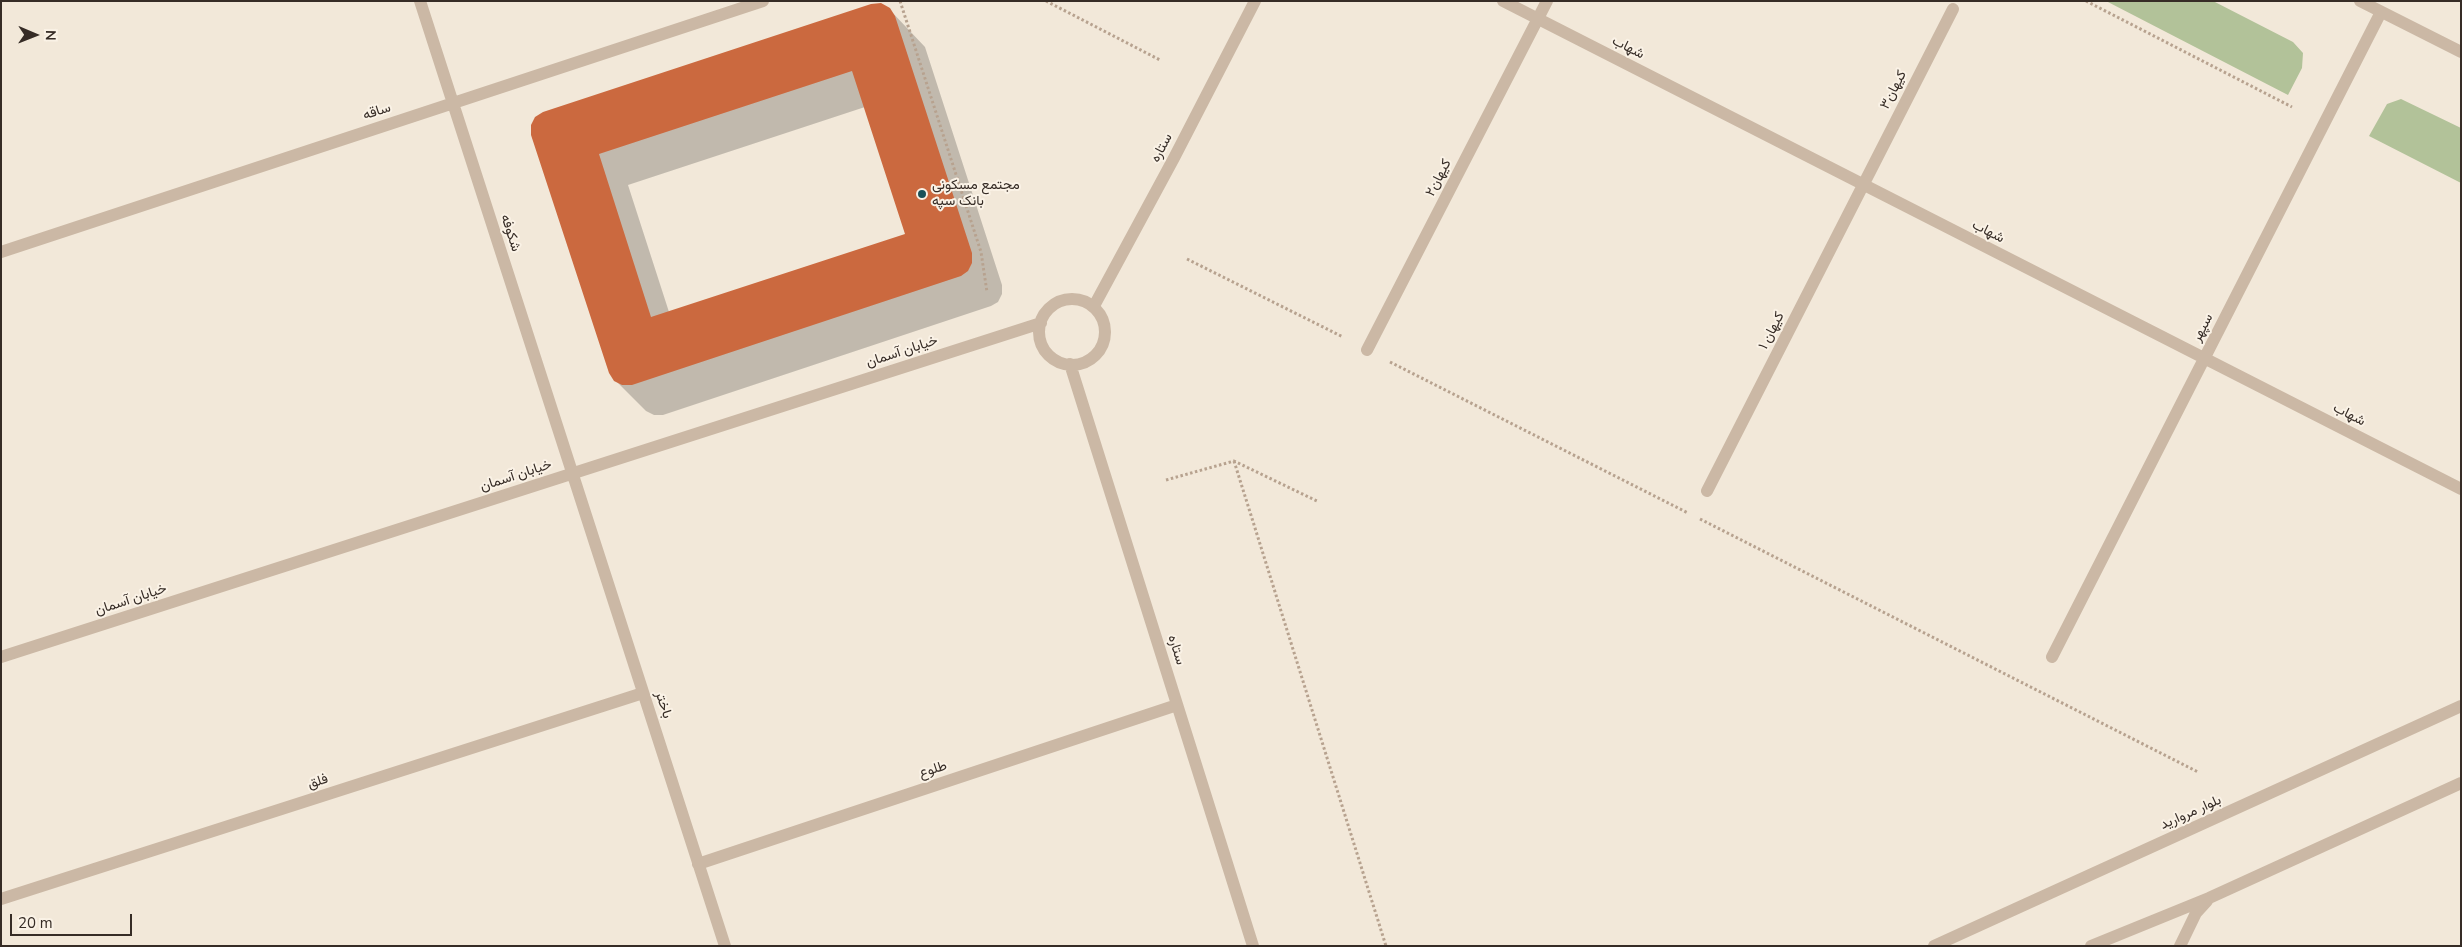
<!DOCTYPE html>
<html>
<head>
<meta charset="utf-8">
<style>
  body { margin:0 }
  #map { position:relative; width:2462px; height:947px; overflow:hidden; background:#f2e8d9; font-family:"Nunito Sans",sans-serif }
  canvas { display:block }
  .frame { position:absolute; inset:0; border:2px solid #362c26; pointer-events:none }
  .north { position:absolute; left:10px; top:10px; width:50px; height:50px; -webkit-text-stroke:4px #faf2e6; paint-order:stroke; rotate:91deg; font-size:14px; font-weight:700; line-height:20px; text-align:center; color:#362c26 }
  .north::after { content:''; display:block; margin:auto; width:18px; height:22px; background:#362c26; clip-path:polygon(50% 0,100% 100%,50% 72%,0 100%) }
  .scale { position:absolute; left:10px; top:914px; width:122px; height:22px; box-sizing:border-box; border:2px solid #362c26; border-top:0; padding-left:6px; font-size:15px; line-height:18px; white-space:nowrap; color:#362c26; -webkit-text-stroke:4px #faf2e6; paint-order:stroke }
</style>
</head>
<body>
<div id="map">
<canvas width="2462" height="947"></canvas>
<div class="frame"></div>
<div class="north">N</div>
<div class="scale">20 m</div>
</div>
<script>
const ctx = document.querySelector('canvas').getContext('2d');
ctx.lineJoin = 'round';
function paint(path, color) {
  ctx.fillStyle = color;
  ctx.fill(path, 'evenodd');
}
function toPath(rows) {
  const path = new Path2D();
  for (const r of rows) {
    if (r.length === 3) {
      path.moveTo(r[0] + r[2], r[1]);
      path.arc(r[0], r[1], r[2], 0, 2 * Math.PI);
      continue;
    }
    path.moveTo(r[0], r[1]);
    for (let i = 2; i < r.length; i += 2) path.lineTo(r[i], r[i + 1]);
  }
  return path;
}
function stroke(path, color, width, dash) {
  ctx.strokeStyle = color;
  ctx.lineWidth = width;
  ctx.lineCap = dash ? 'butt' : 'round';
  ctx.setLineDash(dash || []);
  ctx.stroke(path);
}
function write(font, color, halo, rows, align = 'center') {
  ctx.font = font + ' "Nunito Sans",Vazirmatn,sans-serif';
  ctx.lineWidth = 4;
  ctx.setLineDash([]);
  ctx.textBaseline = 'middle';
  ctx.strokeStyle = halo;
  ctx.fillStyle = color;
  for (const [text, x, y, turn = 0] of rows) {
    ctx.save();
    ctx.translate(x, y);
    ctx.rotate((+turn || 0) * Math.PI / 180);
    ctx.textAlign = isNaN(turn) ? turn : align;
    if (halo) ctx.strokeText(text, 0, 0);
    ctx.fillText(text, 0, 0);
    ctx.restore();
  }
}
const green = toPath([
  [2106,1,2213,1,2293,42,2303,53,2302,68,2288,95],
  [2401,99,2461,128,2461,183,2369,136,2387,104]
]);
const shadow = toPath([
  [889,9,925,47,1002,285,1002,294,998,302,991,306,663,415,654,415,646,411,615,380,533,135],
  [865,107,906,235,669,312,628,185]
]);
const building = toPath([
  [881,3,890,8,895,16,972,253,972,263,968,271,961,276,632,385,622,385,614,381,609,373,531,135,531,125,535,117,543,112,871,4],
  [852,71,905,234,651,317,599,154]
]);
const path = toPath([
  [900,1,981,252,987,292],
  [1046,1,1160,60],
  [2086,1,2292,107],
  [1187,259,1343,337],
  [1390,362,1688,513],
  [1234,461,1386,946],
  [1166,480,1234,461,1319,502],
  [1700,519,2198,772]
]);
const minor = toPath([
  [420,1,725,946],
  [1503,1,2461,489],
  [2360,1,2461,52],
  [1,252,763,1],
  [1072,332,33],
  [1094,306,1174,158,1255,1],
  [1367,350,1547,1],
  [1070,364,1253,946],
  [1707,491,1953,9],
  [1,657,1041,323],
  [2052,657,2381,12],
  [698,864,1177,705],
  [1,899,643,693],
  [1934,946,2461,706],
  [2091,946,2209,898,2461,783],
  [2180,946,2196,913,2207,901]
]);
const markers = [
  [922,194,5,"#1a5159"]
];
const streetNames = [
  ["شهاب",1628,48,27],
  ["کیهان۳",1894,90,-63],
  ["ساقه",377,112,-18],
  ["ستاره",1162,148,-62],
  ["کیهان۲",1439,178,-63],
  ["شهاب",1988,232,27],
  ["شکوفه",510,233,72],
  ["سپهر",2203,328,-63],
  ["کیهان ۱",1772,331,-63],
  ["خیابان آسمان",902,352,-18],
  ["شهاب",2349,415,27],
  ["خیابان آسمان",516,476,-18],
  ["خیابان آسمان",131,600,-18],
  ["ستاره",1176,650,73],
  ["باختر",663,705,72],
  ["طلوع",933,770,-18],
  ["فلق",318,782,-18],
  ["بلوار مروارید",2191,813,-24]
];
const poiNames = [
  ["مجتمع مسکونی",932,186],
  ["بانک سپه",932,202]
];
paint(green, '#b2c299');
paint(shadow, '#0003');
paint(building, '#cb693f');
stroke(path, '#b7a28f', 3, [2.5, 2.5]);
stroke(minor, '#cbb8a5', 12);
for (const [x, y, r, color] of markers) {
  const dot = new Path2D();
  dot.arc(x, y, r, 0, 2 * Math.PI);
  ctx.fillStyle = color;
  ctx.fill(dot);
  stroke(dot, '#faf2e6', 2);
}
write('14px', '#362c26', '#faf2e6', streetNames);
write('14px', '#362c26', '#faf2e6', poiNames, 'left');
</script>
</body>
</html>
